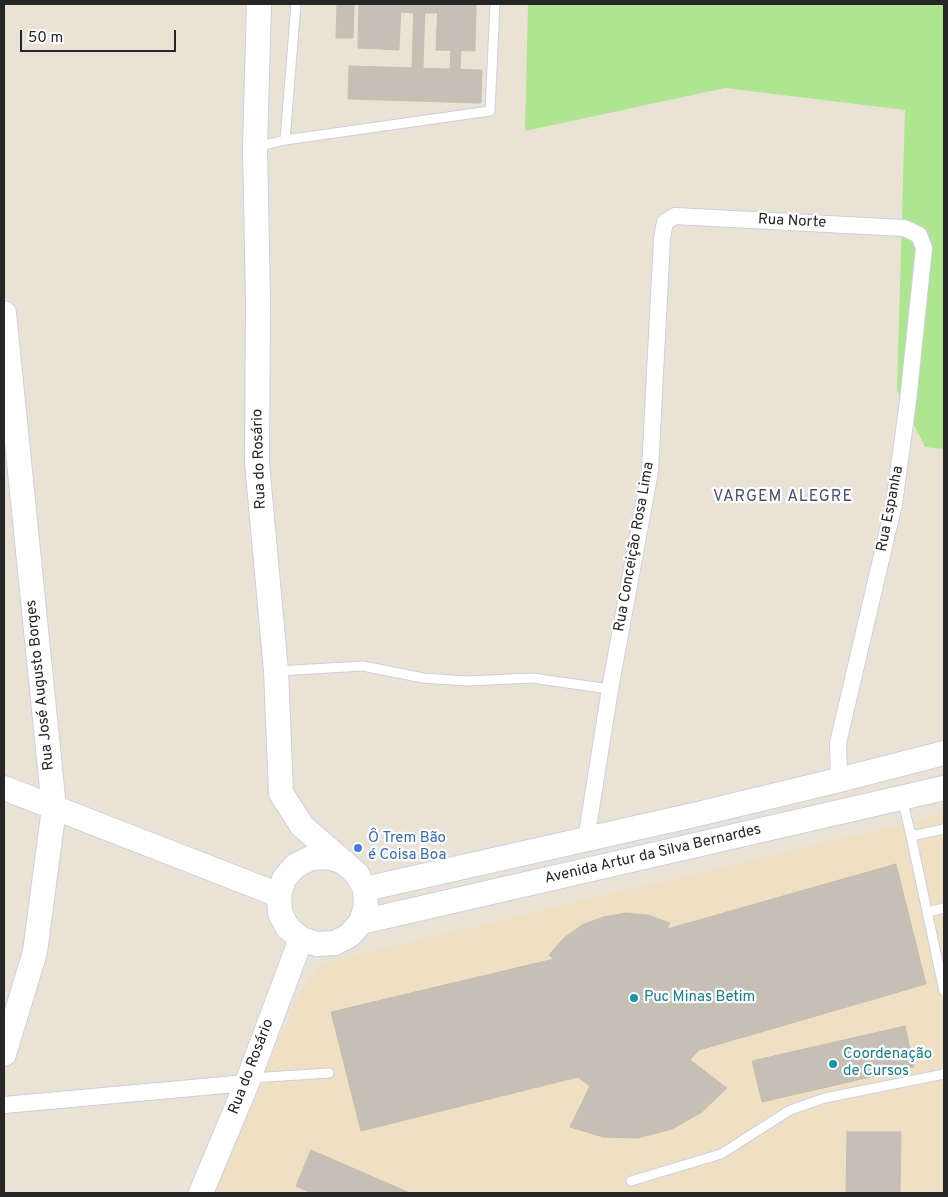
<!DOCTYPE html>
<html>
<head>
<meta charset="utf-8">
<style>
  body { margin:0 }
  #map { position:relative; width:948px; height:1197px; overflow:hidden; background:#ebe2d6; font-family:Overpass,sans-serif }
  canvas { display:block }
  .frame { position:absolute; inset:0; border:5px solid #262626; pointer-events:none }
  .scale { position:absolute; left:20px; top:30px; width:156px; height:22px; box-sizing:border-box; border:2px solid #262626; border-top:0; padding-left:6px; font-size:15px; line-height:18px; white-space:nowrap; color:#262626; -webkit-text-stroke:4px #fff; paint-order:stroke }
</style>
</head>
<body>
<div id="map">
<canvas width="948" height="1197"></canvas>
<div class="frame"></div>
<div class="scale">50 m</div>
</div>
<script>
const ctx = document.querySelector('canvas').getContext('2d');
ctx.lineJoin = 'round';
function paint(path, color) {
  ctx.fillStyle = color;
  ctx.fill(path, 'evenodd');
}
function toPath(rows) {
  const path = new Path2D();
  for (const r of rows) {
    path.moveTo(r[0], r[1]);
    for (let i = 2; i < r.length; i += 2) path.lineTo(r[i], r[i + 1]);
  }
  return path;
}
function stroke(path, color, width, dash) {
  ctx.strokeStyle = color;
  ctx.lineWidth = width;
  ctx.lineCap = dash ? 'butt' : 'round';
  ctx.setLineDash(dash || []);
  ctx.stroke(path);
}
function write(font, color, halo, rows, align = 'center') {
  ctx.font = font + ' Overpass,sans-serif';
  ctx.lineWidth = 4.5;
  ctx.setLineDash([]);
  ctx.textBaseline = 'middle';
  ctx.strokeStyle = halo;
  ctx.fillStyle = color;
  for (const [text, x, y, turn = 0] of rows) {
    ctx.save();
    ctx.translate(x, y);
    ctx.rotate((+turn || 0) * Math.PI / 180);
    ctx.textAlign = isNaN(turn) ? turn : align;
    if (halo) ctx.strokeText(text, 0, 0);
    ctx.fillText(text, 0, 0);
    ctx.restore();
  }
}
const education = toPath([
  [944,814,944,1193,211,1193,304,985,319,967,339,959]
]);
const green = toPath([
  [528,4,944,4,944,449,925,447,897,390,905,110,725,88,525,131]
]);
const building = toPath([
  [337,4,354,4,353,38,336,38,337,4],
  [359,4,401,4,399,50,358,48,359,4],
  [401,4,414,4,414,13,401,12,401,4],
  [414,4,425,4,423,68,412,68,414,4],
  [425,4,438,4,437,13,425,13,425,4],
  [438,4,476,4,475,51,436,50,438,4],
  [451,50,461,51,460,70,450,69,451,50],
  [349,66,482,70,481,103,348,99,349,66],
  [896,864,926,984,699,1050,690,1060,727,1088,702,1112,672,1129,638,1138,603,1137,570,1127,590,1086,578,1077,361,1131,331,1012,554,959,549,955,564,938,582,925,603,917,626,913,648,915,670,923,667,929,896,864],
  [905,1026,914,1067,762,1102,752,1061,905,1026],
  [847,1132,901,1132,900,1193,846,1193,847,1132],
  [311,1150,410,1193,312,1193,296,1186,311,1150]
]);
const lane = toPath([
  [285,140,296,4],
  [256,147,285,140,490,111,495,4],
  [277,671,363,666,423,678,468,681,532,678,610,689],
  [902,798,911,836],
  [944,829,911,836,944,991],
  [927,912,944,908],
  [251,1078,329,1073],
  [631,1181,721,1154,790,1110,825,1098,944,1074]
]);
const street = toPath([
  [586,840,610,689,650,471,662,238,665,222,675,216,904,228,919,235,924,248,908,401,894,504,838,743,839,780],
  [4,1105,247,1083]
]);
const secondary = toPath([
  [259,4,255,147,258,301,257,463,276,671,281,793,302,826,357,874,365,889,366,906,361,922,350,935,335,943,317,944,301,939,288,928,280,913,279,895,284,879,295,866,311,858,328,857,344,862],
  [4,313,54,808,35,952,4,1054],
  [4,788,279,895],
  [365,889,698,814,839,780,944,753],
  [361,922,944,788],
  [201,1193,247,1083,301,939]
]);
const markers = [
  [358,848,5,"#3f7fe0"],
  [634,998,5,"#0f9aa8"],
  [833,1064,5,"#0f9aa8"]
];
const streetNames = [
  ["Rua Norte",792,222,3],
  ["Rua do Rosário",260,459,-92],
  ["Rua Espanha",891,509,-79],
  ["Rua Conceição Rosa Lima",635,547,-80],
  ["Rua José Augusto Borges",41,685,-96],
  ["Avenida Artur da Silva Bernardes",653,855,-13],
  ["Rua do Rosário",252,1067,-69]
];
const shopNames = [
  ["Ô Trem Bão",368,839],
  ["é Coisa Boa",368,856]
];
const cultureNames = [
  ["Puc Minas Betim",644,998],
  ["Coordenação",843,1055],
  ["de Cursos",843,1072]
];
const neighbourhoodNames = [
  ["VARGEM ALEGRE",783,498]
];
paint(education, '#efe0c3');
paint(green, '#ade68e');
paint(building, '#c6bfb6');
stroke(building, '#c6beb0', 1);
stroke(lane, '#ccd0e1', 11);
stroke(street, '#ccd0e1', 18);
stroke(secondary, '#ccd0e1', 26);
stroke(lane, '#fff', 9);
stroke(street, '#fff', 16);
stroke(secondary, '#fff', 24);
for (const [x, y, r, color] of markers) {
  const dot = new Path2D();
  dot.arc(x, y, r, 0, 2 * Math.PI);
  ctx.fillStyle = color;
  ctx.fill(dot);
  stroke(dot, '#fff', 2);
}
write('15px', '#262626', '#fff', streetNames);
write('15px', '#366cbe', '#fff', shopNames, 'left');
write('15px', '#0d838f', '#fff', cultureNames, 'left');
ctx.letterSpacing = '1px';
write('16px', '#454f79', '#fff', neighbourhoodNames);
ctx.letterSpacing = '0px';
</script>
</body>
</html>
